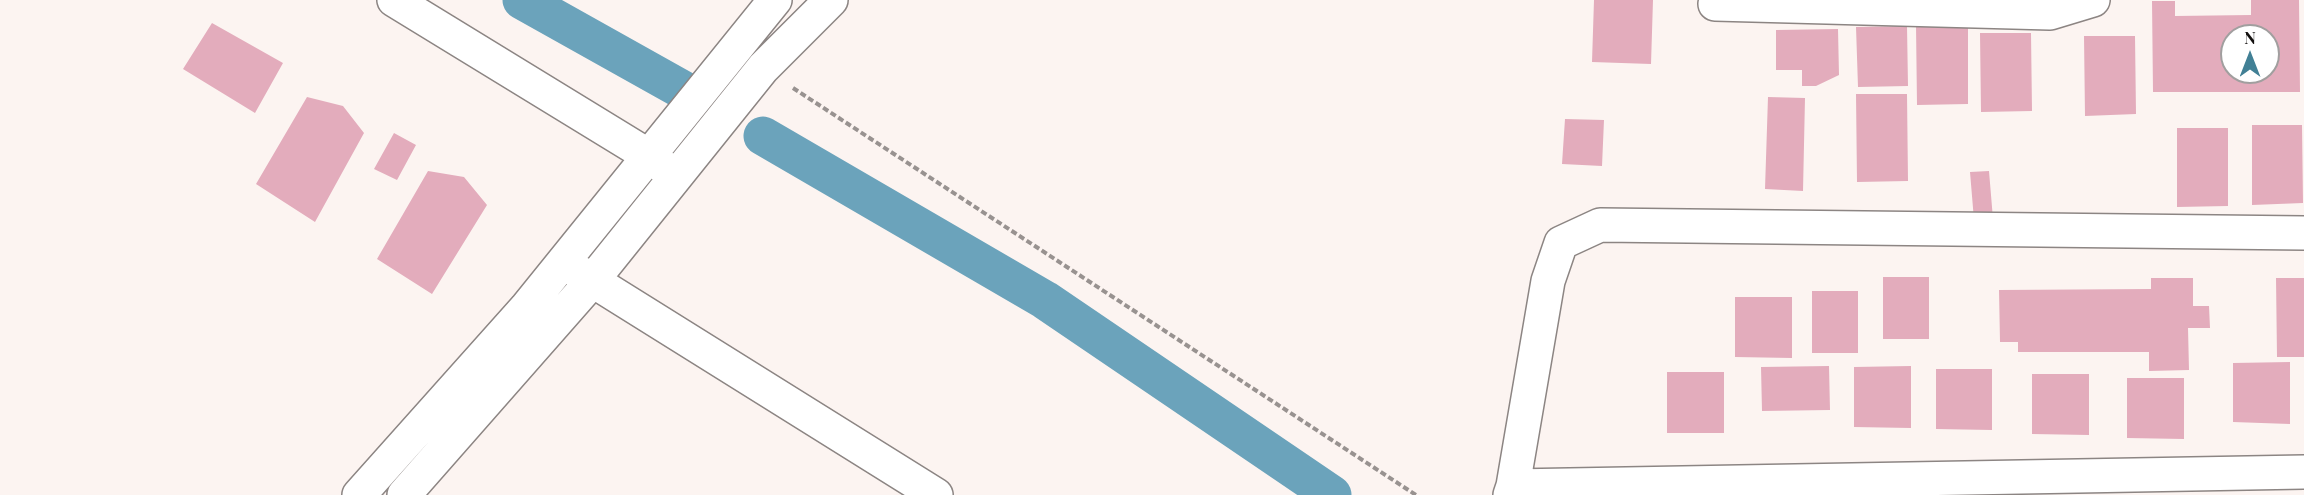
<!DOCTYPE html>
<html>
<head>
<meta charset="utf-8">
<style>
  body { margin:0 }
  #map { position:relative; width:2304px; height:495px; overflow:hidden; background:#fcf4f1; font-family:"Playfair Display",serif }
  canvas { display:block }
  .north { position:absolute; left:2220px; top:24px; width:60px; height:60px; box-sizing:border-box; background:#fff; border:2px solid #a19f9f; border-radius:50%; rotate:0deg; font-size:16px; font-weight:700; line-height:24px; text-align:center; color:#13100f }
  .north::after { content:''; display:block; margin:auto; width:21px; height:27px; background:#418095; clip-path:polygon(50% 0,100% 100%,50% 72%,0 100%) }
</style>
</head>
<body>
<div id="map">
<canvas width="2304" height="495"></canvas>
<div class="north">N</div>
</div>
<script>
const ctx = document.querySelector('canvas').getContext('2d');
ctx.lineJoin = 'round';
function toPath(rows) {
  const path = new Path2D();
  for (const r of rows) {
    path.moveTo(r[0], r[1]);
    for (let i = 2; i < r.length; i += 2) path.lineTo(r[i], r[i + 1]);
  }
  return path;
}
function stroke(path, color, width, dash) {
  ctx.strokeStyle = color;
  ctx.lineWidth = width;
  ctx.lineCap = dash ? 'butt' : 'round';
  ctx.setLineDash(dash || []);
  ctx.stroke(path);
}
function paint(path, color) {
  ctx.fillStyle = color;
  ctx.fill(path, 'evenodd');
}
const canal = toPath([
  [522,0,690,94],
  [763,136,1045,300,1332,495]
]);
const building = toPath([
  [1594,0,1653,0,1651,64,1592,62],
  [2251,0,2299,0,2300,92,2153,92,2152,1,2175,1,2175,16,2251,15],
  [2232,36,2268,36,2268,72,2232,72],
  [212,23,283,63,255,113,183,69],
  [1916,25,1968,25,1968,104,1917,105],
  [1907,26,1908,86,1858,87,1856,27],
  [1838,29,1839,75,1816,86,1802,86,1802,70,1776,70,1776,30],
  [1980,33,2031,33,2032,111,1981,112],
  [2084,36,2135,36,2136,114,2085,116],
  [1856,94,1907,94,1908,181,1857,182],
  [307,97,343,106,364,133,315,222,256,184],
  [1768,97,1805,98,1803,191,1765,189],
  [1565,119,1604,120,1602,166,1562,164],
  [2252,125,2302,125,2303,203,2252,205],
  [2177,128,2228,128,2228,206,2177,207],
  [394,133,416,145,397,180,374,169],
  [428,171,464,177,487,205,432,294,377,259],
  [1989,171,1993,219,1974,220,1970,172],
  [1883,277,1929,277,1929,339,1883,339],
  [2151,278,2193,278,2193,306,2209,306,2210,328,2188,328,2189,370,2149,371,2149,352,2018,352,2018,342,2000,342,1999,290,2151,289],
  [2276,278,2304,278,2304,357,2277,357],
  [1812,291,1858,291,1858,353,1812,353],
  [1735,297,1792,297,1792,358,1735,357],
  [2290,362,2290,424,2233,422,2233,363],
  [1829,366,1830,410,1762,411,1761,367],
  [1911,366,1911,428,1854,427,1854,367],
  [1936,369,1992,369,1992,430,1936,429],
  [1667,372,1724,372,1724,433,1667,433],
  [2032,374,2089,374,2089,435,2032,434],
  [2127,378,2184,378,2184,439,2127,438]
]);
const path = toPath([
  [793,88,1416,495]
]);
const minor = toPath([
  [394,0,649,156,665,168],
  [1715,4,2050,13,2093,0],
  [574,269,936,495],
  [1513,486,1548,281,1561,243,1600,225,2304,233],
  [359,495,526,308,775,0],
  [404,495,592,281,763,68,831,0],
  [1510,495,1513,486,2304,472]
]);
stroke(canal, '#6ba3bb', 39);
paint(building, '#e3acbc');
stroke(minor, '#8c8583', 36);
stroke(path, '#989290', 4, [6, 3]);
stroke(minor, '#fff', 33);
</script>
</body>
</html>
